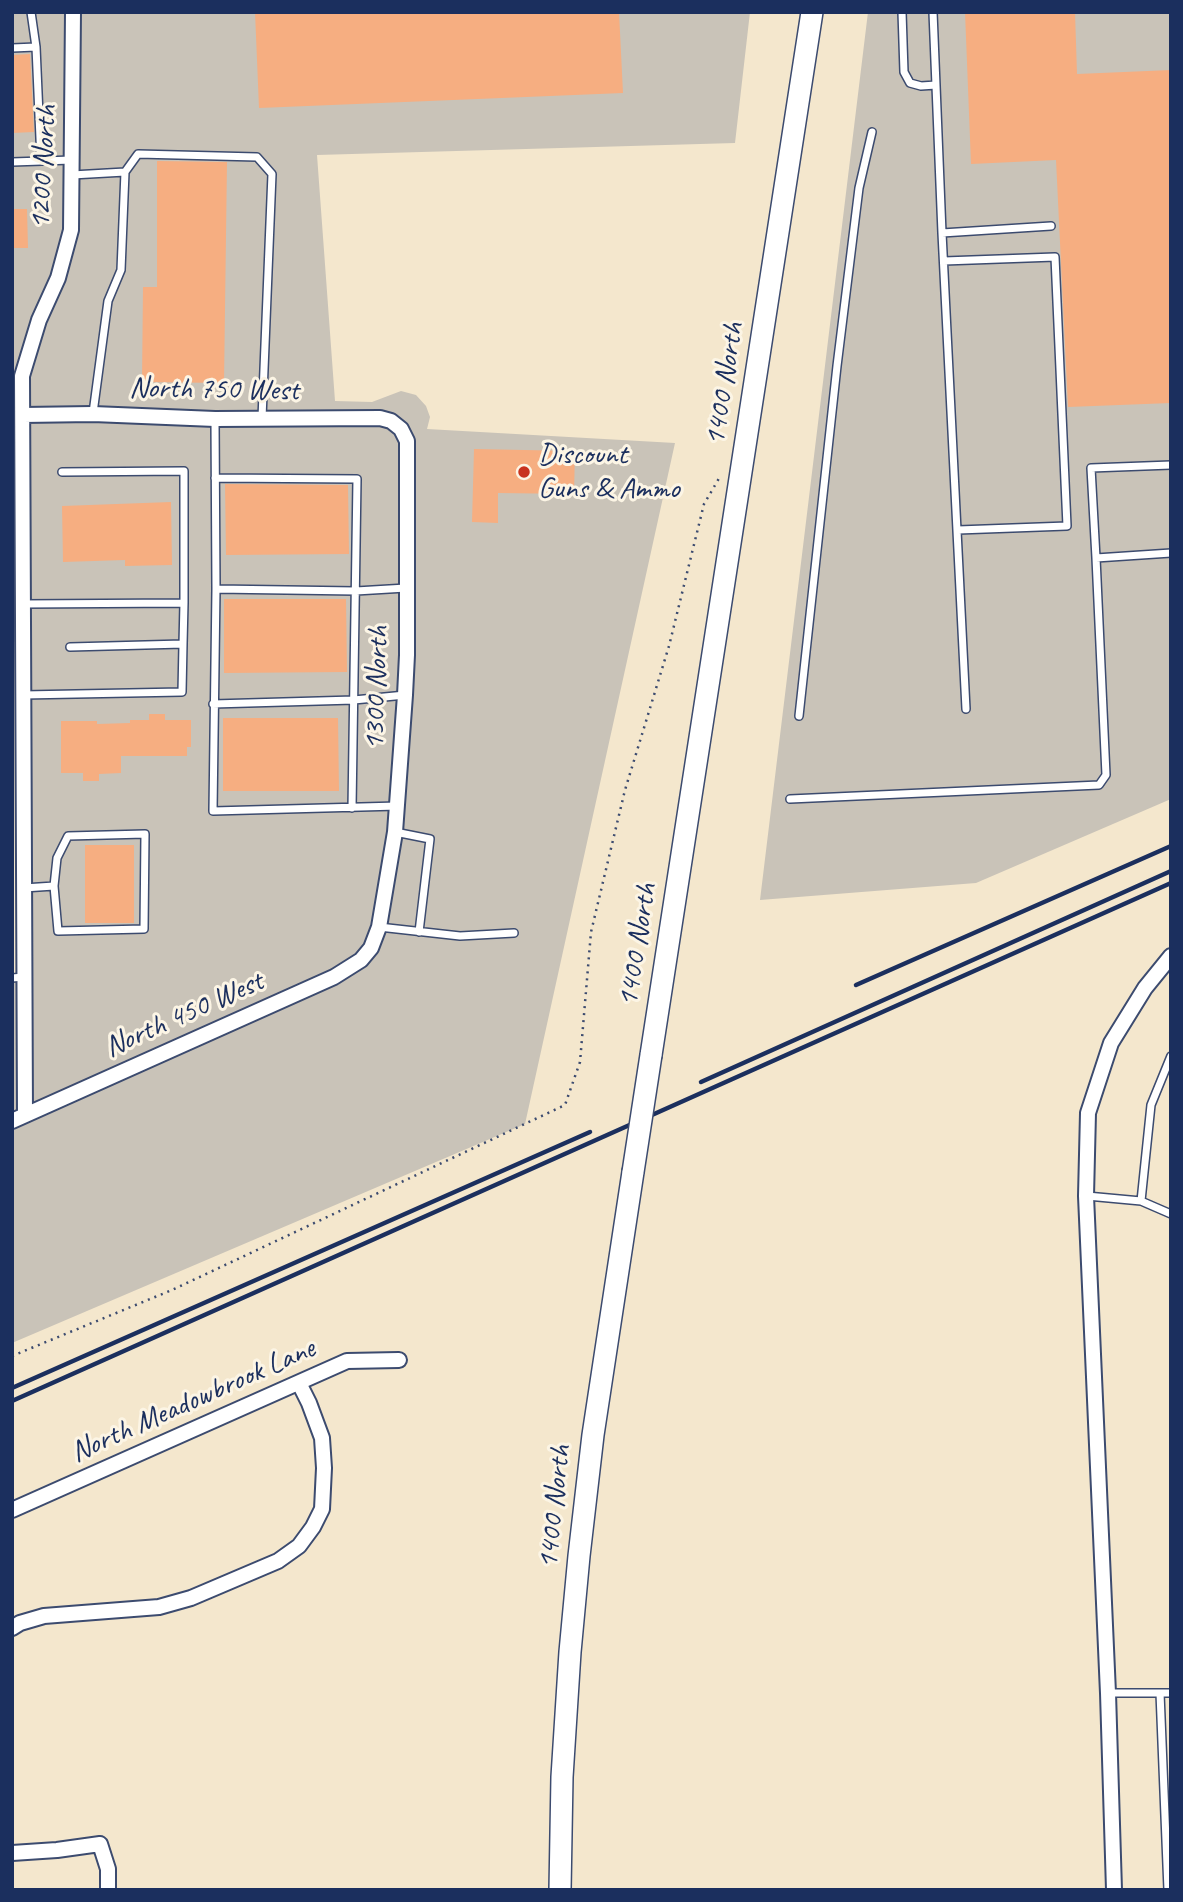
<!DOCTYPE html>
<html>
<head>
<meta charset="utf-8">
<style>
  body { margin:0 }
  #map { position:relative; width:1183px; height:1902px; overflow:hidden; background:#f4e7cd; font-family:Caveat,sans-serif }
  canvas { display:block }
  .frame { position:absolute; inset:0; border:14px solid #1b2f5e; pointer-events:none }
</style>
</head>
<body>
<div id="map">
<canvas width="1183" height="1902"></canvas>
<div class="frame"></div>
</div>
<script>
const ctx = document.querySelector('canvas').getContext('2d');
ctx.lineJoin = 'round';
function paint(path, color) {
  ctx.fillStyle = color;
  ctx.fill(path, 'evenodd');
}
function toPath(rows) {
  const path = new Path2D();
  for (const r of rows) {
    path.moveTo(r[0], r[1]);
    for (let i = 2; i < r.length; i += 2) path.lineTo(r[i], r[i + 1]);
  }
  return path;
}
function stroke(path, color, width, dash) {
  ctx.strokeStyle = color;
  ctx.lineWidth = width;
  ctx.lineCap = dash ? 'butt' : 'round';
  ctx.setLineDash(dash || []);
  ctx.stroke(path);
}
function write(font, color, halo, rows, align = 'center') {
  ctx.font = font + ' Caveat,sans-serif';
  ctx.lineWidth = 6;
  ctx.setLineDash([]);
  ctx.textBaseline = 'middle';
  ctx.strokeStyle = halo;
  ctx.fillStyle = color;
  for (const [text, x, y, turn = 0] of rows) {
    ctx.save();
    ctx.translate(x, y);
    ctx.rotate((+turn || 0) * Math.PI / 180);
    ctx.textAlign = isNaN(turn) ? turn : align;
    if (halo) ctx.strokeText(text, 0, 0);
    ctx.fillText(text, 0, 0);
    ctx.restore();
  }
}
const industrial = toPath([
  [12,12,750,12,735,143,317,155,335,401,372,402,401,391,416,395,426,406,430,417,427,429,675,443,525,1124,12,1343,12,978,24,977,21,642,12,642],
  [868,12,1171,12,1171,799,976,883,760,900]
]);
const building = toPath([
  [255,12,619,12,623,93,259,108],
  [965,12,1075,12,1077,74,1171,70,1171,403,1068,407,1056,160,971,164],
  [30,54,34,132,12,133,12,55],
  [157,161,227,162,224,383,142,382,143,287,157,287],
  [12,209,27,209,28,248,12,248],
  [474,449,575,451,574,494,498,493,498,523,472,522],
  [225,484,348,485,349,554,226,555],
  [171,502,172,565,125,566,125,560,63,562,62,506],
  [224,599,346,599,347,672,224,673],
  [149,714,165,714,165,720,191,720,191,747,187,747,187,756,121,756,121,773,99,774,99,781,83,781,83,773,61,773,61,721,97,721,97,724,130,723,130,720,149,720],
  [223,718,338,718,339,791,223,791],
  [85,845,134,845,134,923,85,923]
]);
const path = toPath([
  [12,1356,172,1290,565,1105,580,1062,591,932,625,790,669,646,704,504,721,475]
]);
const service = toPath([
  [31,12,36,47,41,161],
  [902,12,904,72,910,83,921,86,936,85],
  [933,12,942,233,966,709],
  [12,48,36,47],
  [12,162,72,160],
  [125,172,138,154,257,157,272,174,262,418],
  [72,175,125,172,121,270,108,301,93,413],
  [942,233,1051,226],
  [944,261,1055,257,1067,526,958,530],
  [215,420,216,589,213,811,398,806],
  [215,478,357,479,352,808],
  [1096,558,1091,468,1171,465],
  [216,589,356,591,406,588],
  [23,604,184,603,184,471,62,472],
  [70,647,183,644,184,603],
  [23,695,182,692,183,644],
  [213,704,354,700,405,695],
  [799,716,837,366,859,188,872,132],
  [790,799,1099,785,1106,775,1096,558,1171,553],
  [395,832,430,839,419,932],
  [24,888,54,886,57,858,68,836,145,834,144,929,58,931,54,886],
  [379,927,460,936,514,933],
  [12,978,24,977],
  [1087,1196,1141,1201,1171,1214],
  [1141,1201,1151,1105,1171,1056],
  [1108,1693,1171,1693],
  [1160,1693,1168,1890]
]);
const minor = toPath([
  [25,1115,22,376,39,320,58,278,71,230,73,12],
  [12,1121,334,977,361,960,371,948,379,927,395,832,405,695,407,655,407,441,401,429,391,421,380,418,215,419,93,414,23,415],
  [12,1510,347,1361,399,1360],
  [12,1628,20,1623,44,1616,159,1607,191,1598,278,1561,299,1546,313,1527,322,1509,324,1468,322,1438,309,1403,299,1383],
  [12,1853,57,1850,100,1844,108,1869,108,1890],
  [1114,1890,1108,1693,1086,1196,1088,1113,1111,1043,1145,988,1171,956]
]);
const secondary = toPath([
  [651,1055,812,12],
  [560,1890,562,1777,570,1652,579,1556,593,1435,633,1172]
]);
const rail = toPath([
  [856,985,1171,846],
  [701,1082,1171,871],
  [12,1388,590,1132],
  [12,1401,1171,883]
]);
const secondaryBridge = toPath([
  [633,1172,651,1055]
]);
const markers = [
  [524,472,7,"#c8321e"]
];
const streetNames = [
  ["1200 North",44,167,-87],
  ["1400 North",725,384,-81],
  ["North 750 West",214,390,1],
  ["1300 North",377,688,-88],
  ["1400 North",638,945,-81],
  ["North 450 West",184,1015,-24],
  ["North Meadowbrook Lane",193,1401,-24],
  ["1400 North",555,1507,-84]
];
const poiNames = [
  ["Discount",538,455],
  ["Guns & Ammo",538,489]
];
paint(industrial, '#c9c3b8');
paint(building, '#f6ae81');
stroke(service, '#3c4b6f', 10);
stroke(minor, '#3c4b6f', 18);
stroke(secondary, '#3c4b6f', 24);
stroke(path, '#3c4b6f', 2.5, [2, 5]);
stroke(service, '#fff', 7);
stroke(minor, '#fff', 14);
stroke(secondary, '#fff', 21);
stroke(rail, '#1b2f5e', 4.5);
stroke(secondaryBridge, '#3c4b6f', 24, []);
stroke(secondaryBridge, '#fff', 21);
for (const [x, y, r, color] of markers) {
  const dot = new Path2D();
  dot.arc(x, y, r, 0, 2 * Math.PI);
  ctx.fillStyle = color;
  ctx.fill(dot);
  stroke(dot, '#fcf5e5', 2.5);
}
write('30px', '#1b2f5e', '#fcf5e5', streetNames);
write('30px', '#1b2f5e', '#fcf5e5', poiNames, 'left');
</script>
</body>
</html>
